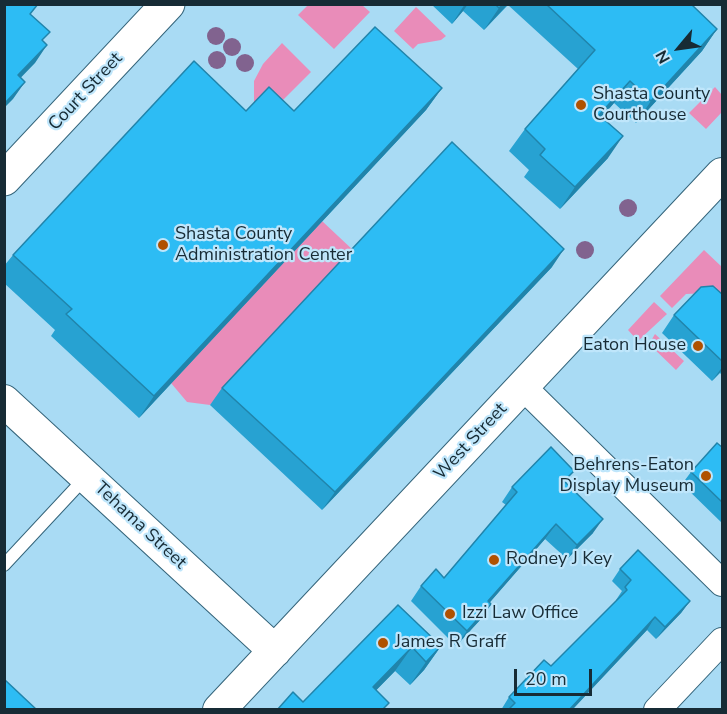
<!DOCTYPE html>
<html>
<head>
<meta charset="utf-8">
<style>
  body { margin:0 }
  #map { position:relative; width:727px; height:714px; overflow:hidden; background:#a9dbf4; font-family:"Nunito Sans",sans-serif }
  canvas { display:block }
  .frame { position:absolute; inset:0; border:6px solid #172b35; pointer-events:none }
  .north { position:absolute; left:649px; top:18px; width:60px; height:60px; -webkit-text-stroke:4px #bfe6fb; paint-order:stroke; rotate:241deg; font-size:16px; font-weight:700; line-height:24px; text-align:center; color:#172b35 }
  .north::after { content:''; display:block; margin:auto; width:21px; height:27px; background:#172b35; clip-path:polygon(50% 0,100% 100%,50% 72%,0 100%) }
  .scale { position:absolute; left:514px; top:669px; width:78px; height:27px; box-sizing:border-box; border:3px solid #172b35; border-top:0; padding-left:8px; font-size:18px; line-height:21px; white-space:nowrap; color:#172b35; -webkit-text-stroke:4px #bfe6fb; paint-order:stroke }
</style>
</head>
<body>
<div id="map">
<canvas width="727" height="714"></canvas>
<div class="frame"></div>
<div class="north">N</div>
<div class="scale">20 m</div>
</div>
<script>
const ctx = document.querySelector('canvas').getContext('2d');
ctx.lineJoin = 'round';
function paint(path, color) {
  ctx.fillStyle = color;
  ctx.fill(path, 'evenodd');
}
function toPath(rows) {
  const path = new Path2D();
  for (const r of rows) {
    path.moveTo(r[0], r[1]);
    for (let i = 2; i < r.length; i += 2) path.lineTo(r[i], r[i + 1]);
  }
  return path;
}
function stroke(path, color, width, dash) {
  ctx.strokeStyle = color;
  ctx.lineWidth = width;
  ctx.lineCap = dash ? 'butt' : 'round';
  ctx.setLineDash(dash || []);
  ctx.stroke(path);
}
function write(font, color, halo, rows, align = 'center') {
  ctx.font = font + ' "Nunito Sans",sans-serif';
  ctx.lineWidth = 4.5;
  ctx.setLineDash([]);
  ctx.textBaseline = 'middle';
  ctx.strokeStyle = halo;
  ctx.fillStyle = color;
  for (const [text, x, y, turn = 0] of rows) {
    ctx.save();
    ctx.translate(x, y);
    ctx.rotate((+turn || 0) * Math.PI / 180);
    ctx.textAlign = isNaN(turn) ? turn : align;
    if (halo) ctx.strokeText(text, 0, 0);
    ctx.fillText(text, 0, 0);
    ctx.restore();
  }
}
const green = toPath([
  [309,4,362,5,370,12,334,49,298,15],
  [416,7,446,36,441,40,418,44,413,49,394,31],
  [282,43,311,72,264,119,254,104,254,81,263,64],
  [715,87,722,95,722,112,706,129,689,113],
  [322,221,354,251,210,405,187,402,171,383],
  [704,250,722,267,722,308,707,293,686,294,672,308,660,296],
  [654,302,667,314,638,341,628,330],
  [655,334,684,361,676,370,649,344]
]);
const service = toPath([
  [4,565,85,478]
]);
const minor = toPath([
  [523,387,722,583],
  [657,710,722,641]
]);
const tertiary = toPath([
  [4,401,275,651],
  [219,710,722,174]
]);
const secondary = toPath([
  [4,179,168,4]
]);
const trees = [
  [216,36],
  [232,47],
  [217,60],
  [245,63],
  [628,208],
  [585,250]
];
const wall = toPath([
  [431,4,691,4,717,29,702,51,636,123,614,103,602,117,608,158,560,209,524,177,529,170,509,151,525,129,578,69,508,5,484,30,463,11,452,24],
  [442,88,426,110,139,418,51,336,55,330,4,283,4,266,13,255,246,111,294,111],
  [552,267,322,510,210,405,222,388],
  [723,295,723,376,720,373,712,381,662,333,674,315],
  [723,448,723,524,682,484,691,472],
  [566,482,593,533,567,559,545,539,489,603,481,619,456,646,411,601,421,586,444,578,506,505,502,502,512,487],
  [620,569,690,601,681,613,656,639,647,630,572,710,501,710,509,697,551,666,617,600,616,600,622,591,612,581],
  [398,605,441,646,424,670,410,685,395,671,376,690,277,710,303,702]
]);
const shadedWall = toPath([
  [465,4,468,4,463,11,452,24],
  [503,4,508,4,484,30,499,8],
  [717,29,702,51,636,123,651,101],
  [47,45,35,63,6,93,18,75],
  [630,81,614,103,584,137,599,115],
  [25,82,13,99,4,108,4,104],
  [442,88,426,110,139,418,154,396],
  [623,136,608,158,560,209,575,187],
  [564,249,552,267,322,510,335,492],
  [723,366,723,369,712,381],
  [603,519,593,533,567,559,577,545],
  [556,524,545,539,478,616,488,601],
  [690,601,681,613,656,639,665,627],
  [491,604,481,619,456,646,467,631],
  [655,617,647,630,572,710,569,710],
  [441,646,424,670,410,685,426,662],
  [412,647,395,671,357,710,373,687]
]);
const building = toPath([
  [4,4,38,4,30,14,50,32,42,40,47,45,18,75,25,82,4,104,4,4],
  [495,4,503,4,499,8,495,4],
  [546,4,691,4,717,29,651,101,630,81,599,115,623,136,575,187,540,155,545,149,525,129,595,50,546,4],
  [375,27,442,88,154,396,66,314,72,309,13,255,194,61,246,111,269,87,294,111,375,27],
  [452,142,564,249,335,492,222,388,452,142],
  [713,286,723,295,723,362,674,315,701,287,713,286],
  [717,443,723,448,723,503,691,472,717,443],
  [551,447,574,471,564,481,603,519,577,545,556,524,488,601,491,604,467,631,421,586,436,569,444,578,517,492,512,487,551,447],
  [638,550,690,601,665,627,655,617,569,710,508,710,515,703,509,697,544,660,551,666,627,590,625,587,631,580,620,569,638,550],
  [398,605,441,646,426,662,412,647,373,687,389,703,382,710,277,710,293,692,303,702,398,605],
  [4,679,37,710,4,710,4,679]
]);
const markers = [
  [581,105,6,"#b05100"],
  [163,245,6,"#b05100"],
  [698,346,6,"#b05100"],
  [706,476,6,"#b05100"],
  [494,560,6,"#b05100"],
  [450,614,6,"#b05100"],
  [383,643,6,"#b05100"]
];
const streetNames = [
  ["Court Street",86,92,-47],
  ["West Street",471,442,-47],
  ["Tehama Street",140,526,43]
];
const poiNames = [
  ["Shasta County",593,95],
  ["Courthouse",593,116],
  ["Shasta County",175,235],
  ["Administration Center",175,256],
  ["Eaton House",686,346,"right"],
  ["Behrens-Eaton",694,466,"right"],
  ["Display Museum",694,487,"right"],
  ["Rodney J Key",506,560],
  ["Izzi Law Office",462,614],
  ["James R Graff",395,643]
];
paint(green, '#e98cb9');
stroke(service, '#34647a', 14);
stroke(minor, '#34647a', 28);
stroke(tertiary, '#34647a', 34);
stroke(secondary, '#34647a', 35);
stroke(service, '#fff', 12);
stroke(minor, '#fff', 26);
stroke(tertiary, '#fff', 32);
stroke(secondary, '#fff', 33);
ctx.fillStyle = '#81638f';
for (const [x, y] of trees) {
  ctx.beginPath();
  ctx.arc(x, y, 9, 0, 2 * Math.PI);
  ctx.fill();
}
paint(wall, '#27a2d2');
paint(shadedWall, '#2084ab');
paint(building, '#2dbcf4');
stroke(building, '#2084ab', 1.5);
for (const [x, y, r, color] of markers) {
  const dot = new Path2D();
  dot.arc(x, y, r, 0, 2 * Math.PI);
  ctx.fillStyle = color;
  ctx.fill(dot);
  stroke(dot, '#bfe6fb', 2);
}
write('18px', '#172b35', '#bfe6fb', streetNames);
write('18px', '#172b35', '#bfe6fb', poiNames, 'left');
</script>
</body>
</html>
